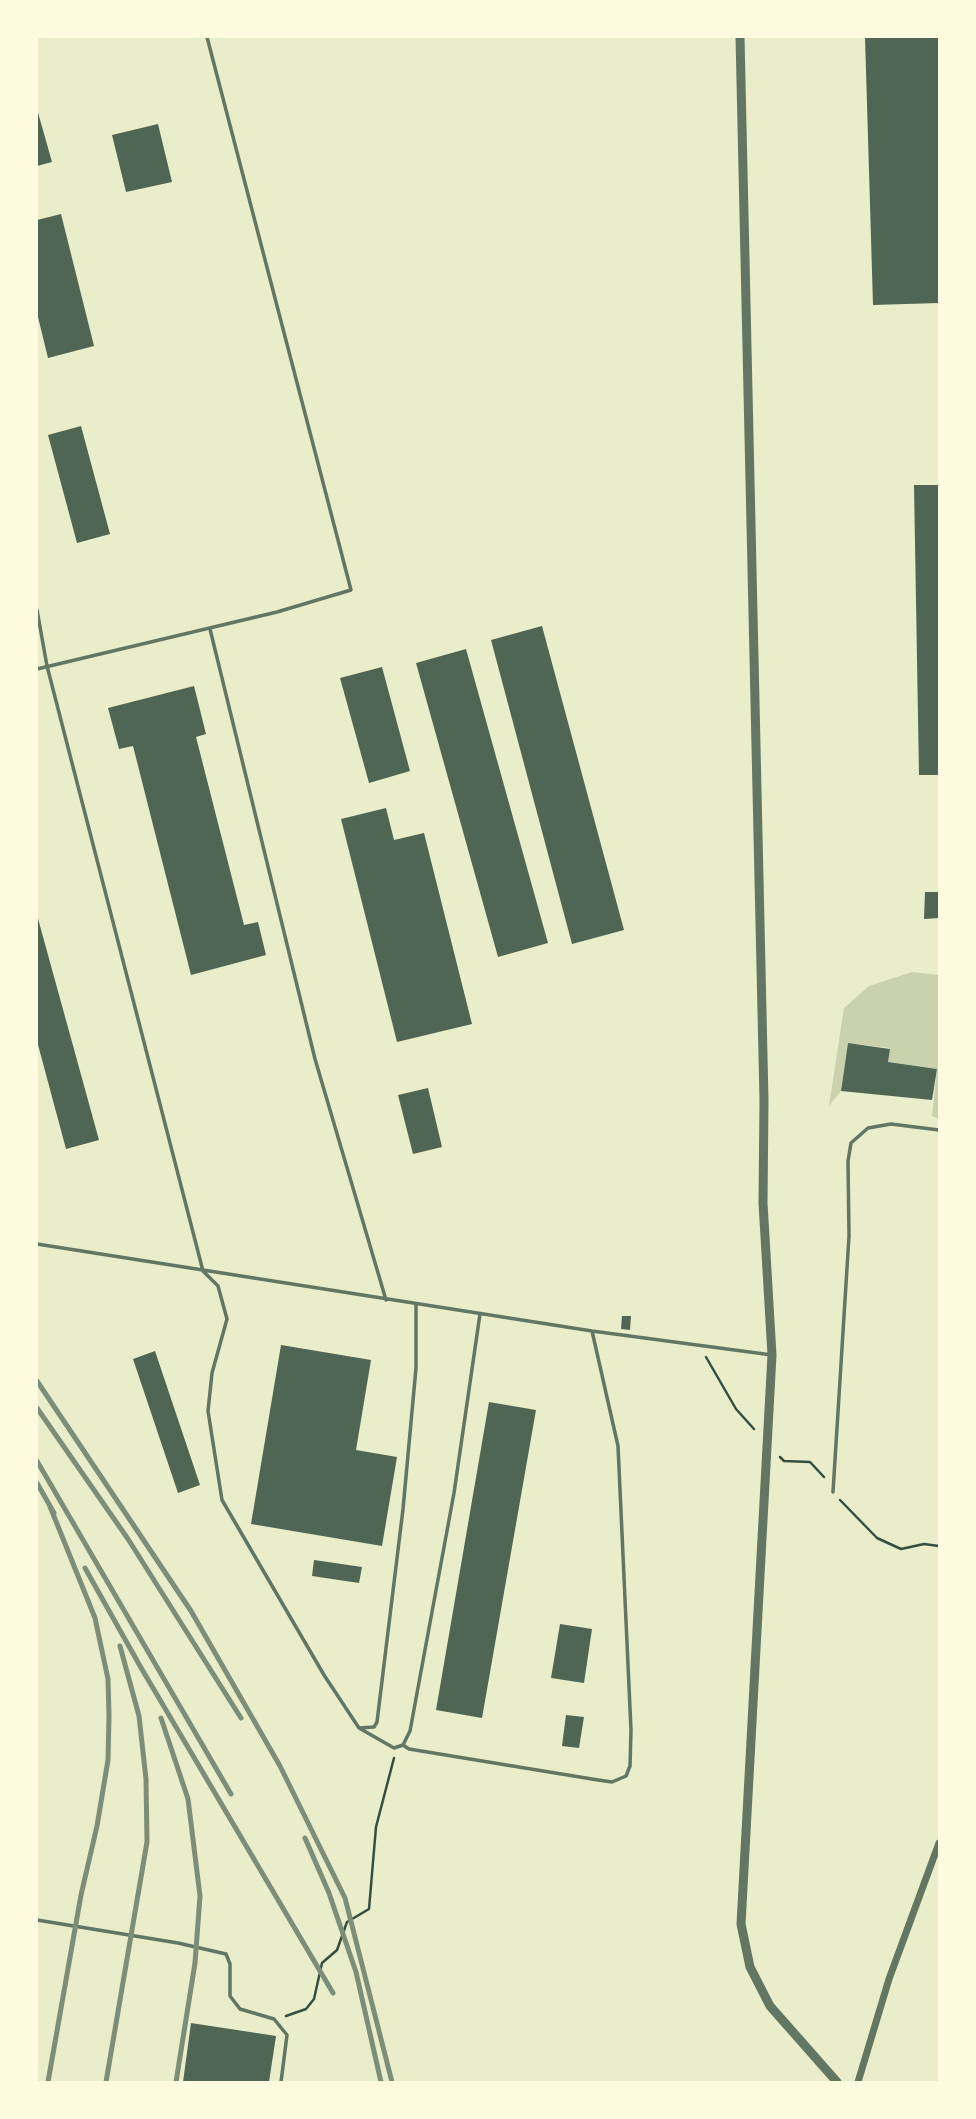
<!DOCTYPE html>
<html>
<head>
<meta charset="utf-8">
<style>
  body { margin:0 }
  #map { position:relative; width:976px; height:2119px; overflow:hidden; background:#e9edc9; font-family:"Golos Text",sans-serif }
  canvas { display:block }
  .frame { position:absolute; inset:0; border:38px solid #fefae0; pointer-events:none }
</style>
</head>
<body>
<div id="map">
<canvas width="976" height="2119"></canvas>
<div class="frame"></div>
</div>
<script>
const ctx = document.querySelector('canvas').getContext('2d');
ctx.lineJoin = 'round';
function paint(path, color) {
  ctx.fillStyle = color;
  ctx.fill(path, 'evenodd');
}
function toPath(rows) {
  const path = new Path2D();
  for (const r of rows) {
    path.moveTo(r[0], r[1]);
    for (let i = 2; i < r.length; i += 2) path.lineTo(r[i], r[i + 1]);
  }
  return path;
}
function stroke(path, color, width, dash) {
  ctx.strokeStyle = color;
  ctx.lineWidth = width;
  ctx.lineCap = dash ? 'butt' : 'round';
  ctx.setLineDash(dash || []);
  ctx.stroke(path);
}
const green = toPath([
  [912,972,939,975,939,1119,932,1116,937,1069,888,1062,890,1048,848,1043,841,1091,829,1106,844,1008,869,986]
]);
const building = toPath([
  [865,37,939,37,939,303,873,305],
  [37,109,52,162,37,166],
  [158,124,172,182,126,192,112,135],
  [61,214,94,346,48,358,37,313,37,220],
  [81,426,110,534,77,543,48,435],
  [914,485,939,485,939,775,919,775],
  [542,626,624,930,572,944,491,640],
  [466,649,548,943,498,957,416,663],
  [382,667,410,771,369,783,340,678],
  [194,686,206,734,196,737,244,925,258,922,266,955,191,975,133,746,119,749,108,708],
  [386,808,394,840,424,833,472,1024,397,1042,341,819],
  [925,892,939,892,939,918,924,919],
  [37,915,99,1140,66,1149,37,1041],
  [848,1043,890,1049,888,1062,937,1069,932,1100,841,1091],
  [428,1088,442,1147,413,1154,398,1095],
  [622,1316,631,1316,630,1330,621,1329],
  [281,1345,371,1360,356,1450,397,1457,382,1546,251,1524],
  [155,1351,200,1485,178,1493,133,1359],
  [489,1402,536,1410,482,1718,436,1710],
  [314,1560,362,1567,359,1583,312,1576],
  [560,1624,592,1629,584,1683,551,1678],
  [566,1715,584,1717,579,1748,562,1746],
  [191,2023,276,2036,269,2082,183,2082]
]);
const path = toPath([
  [706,1357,736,1409,754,1429],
  [780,1457,784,1461,810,1462,824,1477],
  [840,1500,877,1538,901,1549,924,1544,939,1546],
  [286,2016,306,2009,314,1999,322,1963,337,1950,347,1922,369,1909,376,1827,394,1758]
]);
const service = toPath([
  [37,610,47,666,203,1271,218,1286,227,1319,212,1373,208,1411,222,1500,324,1675,359,1728,374,1727,377,1722,403,1509,416,1368,416,1305],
  [210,629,315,1059,386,1300],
  [37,669,277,612,351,590,207,37],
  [37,1244,592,1331,772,1355],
  [833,1492,849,1236,848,1161,851,1143,868,1128,891,1124,939,1130],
  [359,1728,394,1748,403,1745,410,1731,454,1493,480,1314],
  [403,1745,409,1749,598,1780,612,1782,626,1776,630,1766,631,1730,618,1446,592,1331],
  [37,1920,178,1943,226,1954,230,1964,230,1996,240,2009,274,2019,287,2035,281,2082]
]);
const minor = toPath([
  [858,2082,889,1979,939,1843]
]);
const tertiary = toPath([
  [740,37,764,1100,763,1203,772,1355,741,1924,750,1967,770,2006,837,2082]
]);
const rail = toPath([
  [37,1381,191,1611,280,1766,345,1898,392,2082],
  [37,1408,128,1539,241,1718],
  [37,1461,231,1794],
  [37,1483,54,1513],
  [85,1568,140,1666,333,1993],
  [161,1718,188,1799,200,1896,195,1963,176,2082],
  [305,1838,329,1893,356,1972,381,2082],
  [48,2082,81,1895,97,1826,108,1760,109,1716,108,1679,95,1618,49,1504],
  [106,2082,147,1842,146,1779,139,1716,120,1646]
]);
paint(green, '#cad2ad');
paint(building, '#4f6655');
stroke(path, '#344e41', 2.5);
stroke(service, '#617663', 3.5);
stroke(minor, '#617663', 7);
stroke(tertiary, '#617663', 9);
stroke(rail, '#7c8e77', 5);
</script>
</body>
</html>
